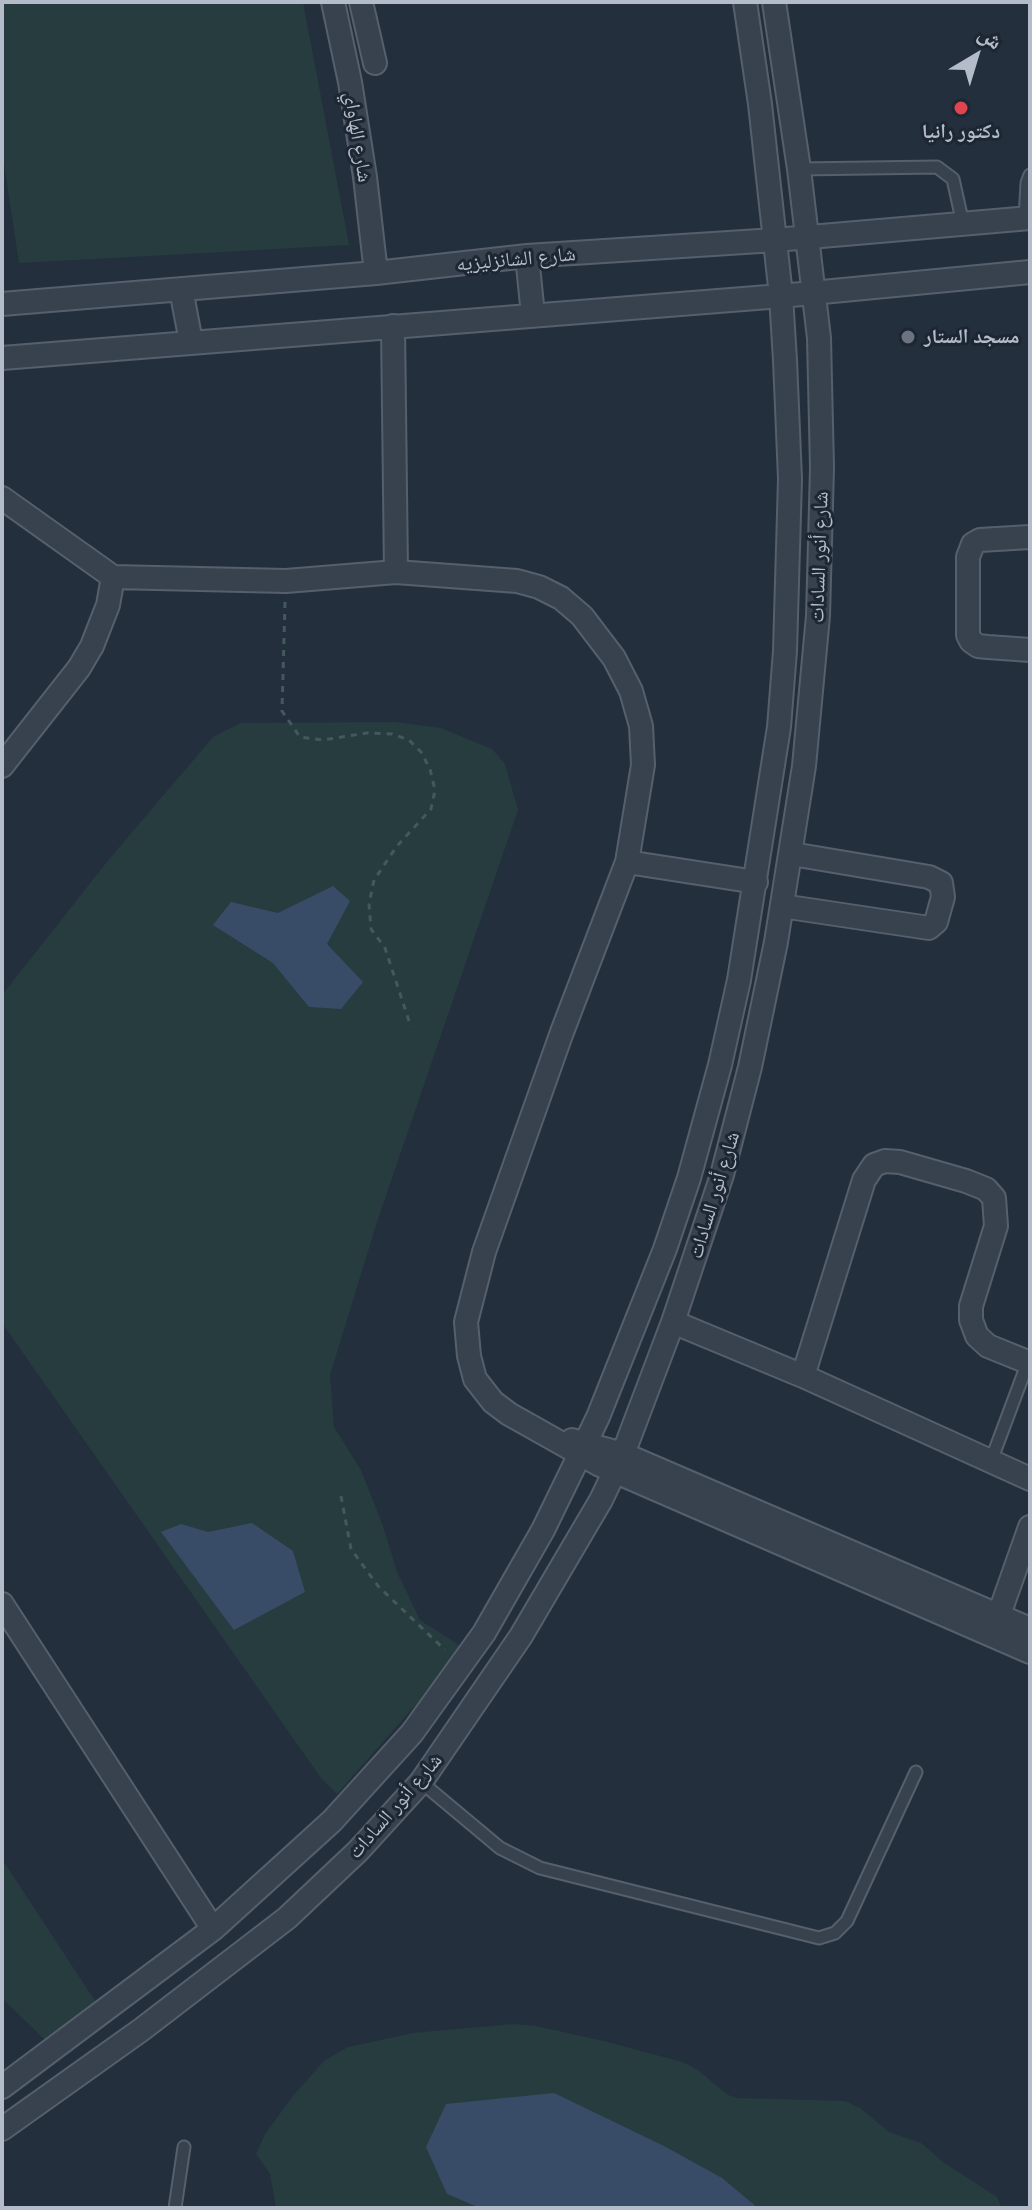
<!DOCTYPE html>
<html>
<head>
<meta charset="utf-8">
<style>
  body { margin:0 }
  #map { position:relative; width:1032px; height:2210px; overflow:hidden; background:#242f3e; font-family:Lato,"Noto Naskh Arabic",sans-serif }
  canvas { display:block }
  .frame { position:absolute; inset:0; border:4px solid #b4bcc9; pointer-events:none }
  .north { position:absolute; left:936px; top:16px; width:80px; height:80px; -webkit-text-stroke:6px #1d2633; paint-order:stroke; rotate:38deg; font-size:22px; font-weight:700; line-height:32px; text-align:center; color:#b4bcc9 }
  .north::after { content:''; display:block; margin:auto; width:28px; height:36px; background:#b4bcc9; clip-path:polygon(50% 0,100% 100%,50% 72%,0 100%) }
</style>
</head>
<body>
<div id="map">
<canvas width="1032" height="2210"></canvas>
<div class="frame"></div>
<div class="north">ش</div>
</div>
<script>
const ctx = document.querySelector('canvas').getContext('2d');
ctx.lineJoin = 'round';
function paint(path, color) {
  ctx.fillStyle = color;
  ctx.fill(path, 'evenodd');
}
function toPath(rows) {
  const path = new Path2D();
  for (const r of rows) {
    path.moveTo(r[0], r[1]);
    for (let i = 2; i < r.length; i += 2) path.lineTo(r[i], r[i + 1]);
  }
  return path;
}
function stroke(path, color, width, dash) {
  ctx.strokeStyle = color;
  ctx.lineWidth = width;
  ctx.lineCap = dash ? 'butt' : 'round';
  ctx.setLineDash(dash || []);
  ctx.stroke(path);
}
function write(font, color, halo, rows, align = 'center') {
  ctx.font = font + ' Lato,"Noto Naskh Arabic",sans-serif';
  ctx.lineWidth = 6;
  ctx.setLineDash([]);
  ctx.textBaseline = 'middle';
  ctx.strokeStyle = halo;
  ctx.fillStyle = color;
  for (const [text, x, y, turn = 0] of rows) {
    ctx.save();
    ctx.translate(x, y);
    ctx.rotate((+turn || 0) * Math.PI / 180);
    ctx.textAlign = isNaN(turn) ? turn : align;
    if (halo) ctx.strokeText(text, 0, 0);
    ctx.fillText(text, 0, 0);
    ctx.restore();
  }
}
const green = toPath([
  [2,2,303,2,349,245,19,263,2,150],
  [394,722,441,728,492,749,505,764,518,810,377,1222,330,1375,334,1427,361,1470,383,1526,397,1572,420,1620,465,1649,337,1794,321,1778,2,1323,2,995,110,858,213,737,241,723],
  [2,1859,99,2007,48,2043,2,1998],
  [513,2024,536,2026,604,2041,682,2062,698,2070,728,2095,737,2098,845,2101,860,2108,889,2132,921,2143,943,2162,997,2197,1002,2208,276,2208,270,2174,256,2154,265,2134,293,2096,325,2060,348,2047,413,2033]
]);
const water = toPath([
  [333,886,350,901,327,944,363,982,341,1009,309,1007,273,963,213,925,231,902,278,913],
  [252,1523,293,1551,305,1592,234,1630,161,1532,181,1524,208,1532],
  [554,2093,664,2146,722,2178,758,2208,480,2208,447,2194,426,2147,446,2104]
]);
const path = toPath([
  [285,602,282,711,300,737,323,740,367,733,392,734,409,740,421,752,430,769,435,790,431,809,397,846,374,880,369,904,371,929,385,948,411,1027],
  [341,1496,351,1549,378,1586,445,1650]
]);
const service = toPath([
  [799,169,937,167,953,179,963,224],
  [1025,219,1027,183,1030,175],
  [991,1461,1028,1362],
  [421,1782,500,1848,540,1868,819,1938,835,1933,847,1921,916,1772],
  [175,2208,184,2147]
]);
const minor = toPath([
  [333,2,350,82,365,177,376,273],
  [361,2,375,63],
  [527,256,533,315],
  [181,289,191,342],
  [2,304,376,273,527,256,775,240,1030,218],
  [393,326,396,572],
  [2,358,781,296,1030,272],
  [2,498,113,577,286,581,396,572,517,581,539,587,561,598,582,616,614,658,631,691,641,726,643,765,627,862,562,1032,484,1252,466,1322,469,1356,475,1379,493,1402,509,1414,598,1464,1030,1652],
  [1030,537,980,540,973,544,968,557,968,635,971,641,978,646,988,647,1030,650],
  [2,766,79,668,92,646,108,605,113,577],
  [627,862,756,882],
  [782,906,929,928,936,922,943,897,941,883,929,877,792,854],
  [673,1322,803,1376,1030,1479],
  [803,1376,864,1180,874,1165,885,1161,900,1162,966,1181,986,1189,994,1198,996,1226,971,1306,971,1320,977,1336,988,1346,1030,1363],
  [572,1440,623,1454,1030,1629],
  [2,1604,213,1929],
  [995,1626,1030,1527],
  [2,2087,213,1929,332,1821,412,1733,484,1633,543,1530,598,1417,665,1249,689,1178,720,1065,739,980,779,727,785,651,790,479,785,360,781,296,760,104,745,2],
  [2,2129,141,2030,287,1918,358,1851,421,1782,521,1636,601,1500,623,1454,673,1322,722,1175,750,1067,776,942,804,766,818,616,822,468,819,338,799,169,774,2]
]);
const markers = [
  [961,108,8,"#e0444e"],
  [908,337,8,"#6b7280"]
];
const poiNames = [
  ["دكتور رانيا",961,132],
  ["مسجد الستار",924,337,"left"]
];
const streetNames = [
  ["شارع الهاواي",358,137,81],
  ["شارع الشانزليزيه",516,259,-5],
  ["شارع أنور السادات",819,557,-88],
  ["شارع أنور السادات",714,1195,-73],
  ["شارع أنور السادات",395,1806,-49]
];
paint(green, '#263c3f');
paint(water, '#394c67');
stroke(service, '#565f6c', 15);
stroke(minor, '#565f6c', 26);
stroke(path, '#44595c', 3, [6, 6]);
stroke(service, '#38414e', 11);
stroke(minor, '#38414e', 22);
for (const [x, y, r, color] of markers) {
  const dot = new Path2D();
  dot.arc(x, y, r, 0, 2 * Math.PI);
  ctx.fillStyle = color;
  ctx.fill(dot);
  stroke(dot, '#1d2633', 3);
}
write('bold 20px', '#b4bcc9', '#1d2633', poiNames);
write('20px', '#b4bcc9', '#1d2633', streetNames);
</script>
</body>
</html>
